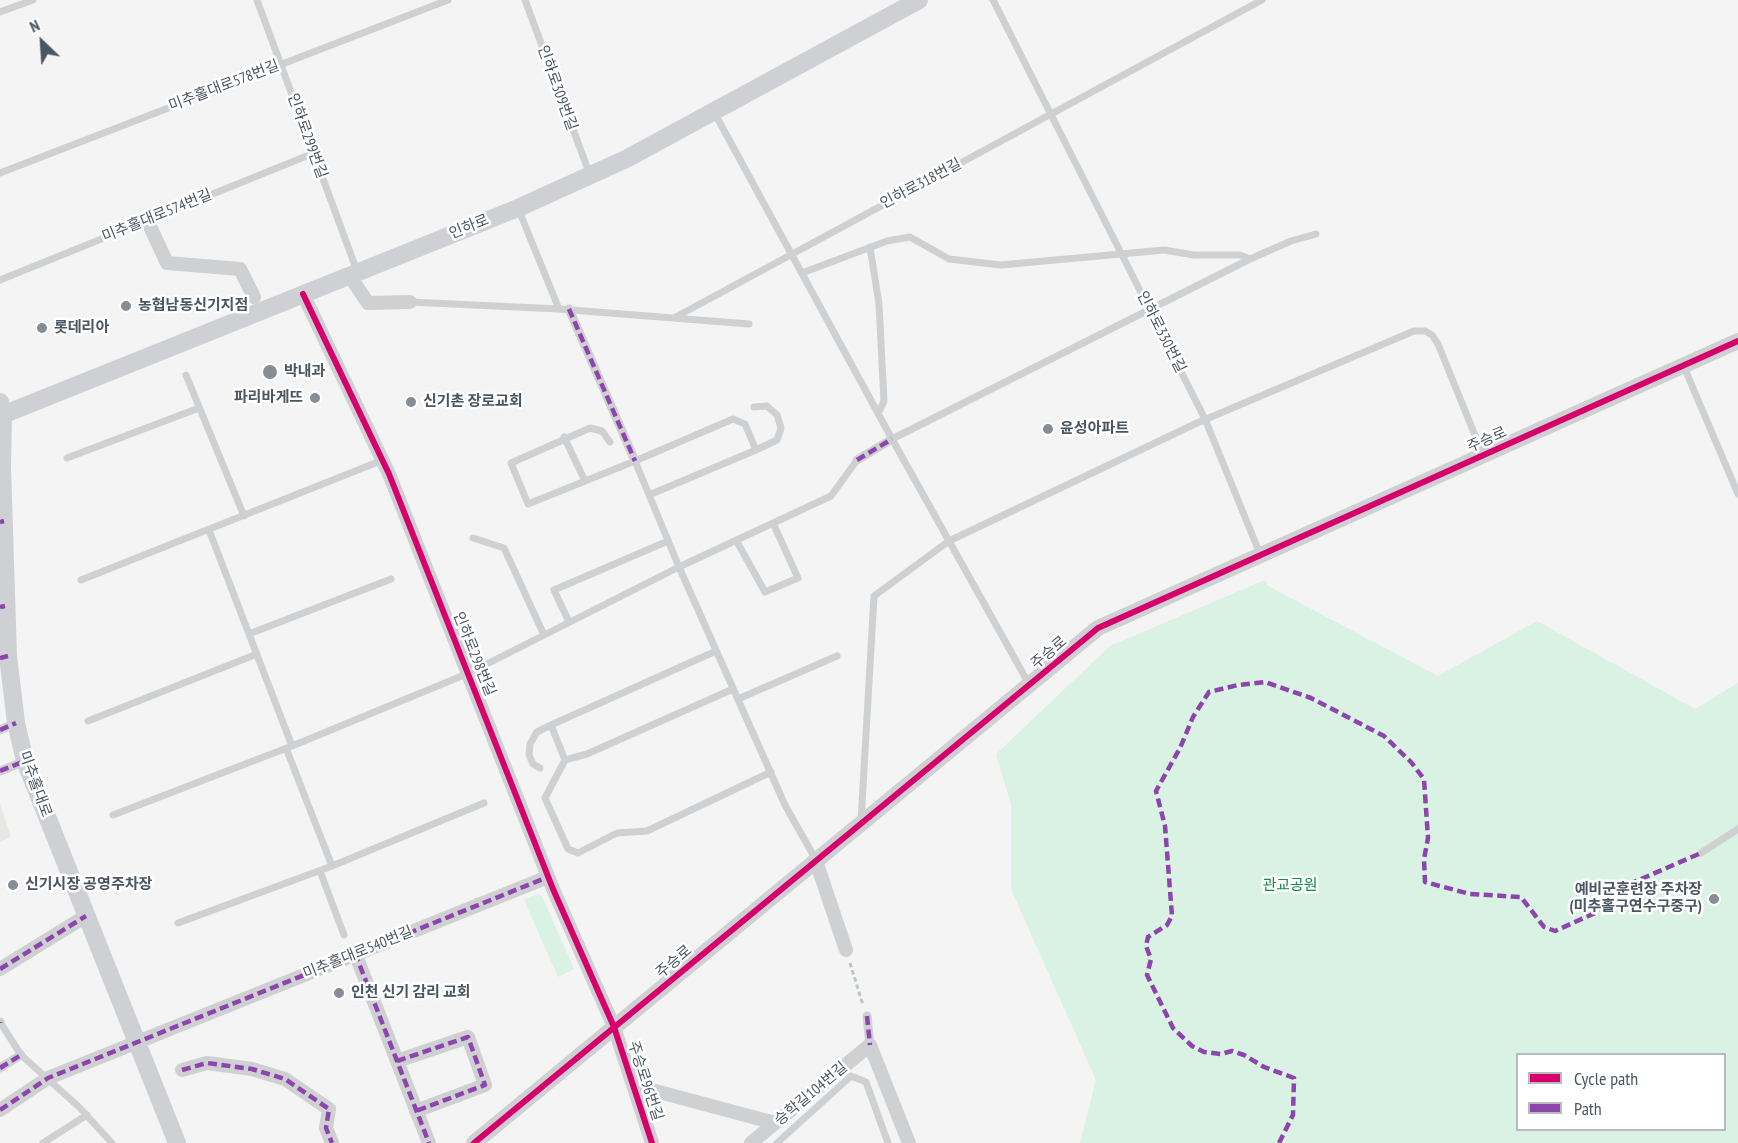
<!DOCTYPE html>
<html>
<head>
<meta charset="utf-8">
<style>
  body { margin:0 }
  #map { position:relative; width:1738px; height:1143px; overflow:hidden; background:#f4f4f4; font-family:"PT Sans Narrow",sans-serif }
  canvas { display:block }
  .legend { position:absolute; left:1516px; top:1053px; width:210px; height:78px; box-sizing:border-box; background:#fff; border:2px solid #b7bbc0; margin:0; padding:8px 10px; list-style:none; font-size:18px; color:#4a5661 }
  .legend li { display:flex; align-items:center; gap:12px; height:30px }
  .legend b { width:30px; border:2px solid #b7bbc0 }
  .north { position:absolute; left:12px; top:12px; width:60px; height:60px; -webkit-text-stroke:4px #fff; paint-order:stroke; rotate:335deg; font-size:16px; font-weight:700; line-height:24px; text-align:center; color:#4a5661 }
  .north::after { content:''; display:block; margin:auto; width:21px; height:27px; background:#4a5661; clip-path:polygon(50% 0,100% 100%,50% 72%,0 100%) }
</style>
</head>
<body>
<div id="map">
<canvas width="1738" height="1143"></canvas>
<ul class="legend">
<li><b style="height:8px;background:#d6006c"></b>Cycle path</li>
<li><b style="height:8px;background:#8e44ad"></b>Path</li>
</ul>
<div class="north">N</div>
</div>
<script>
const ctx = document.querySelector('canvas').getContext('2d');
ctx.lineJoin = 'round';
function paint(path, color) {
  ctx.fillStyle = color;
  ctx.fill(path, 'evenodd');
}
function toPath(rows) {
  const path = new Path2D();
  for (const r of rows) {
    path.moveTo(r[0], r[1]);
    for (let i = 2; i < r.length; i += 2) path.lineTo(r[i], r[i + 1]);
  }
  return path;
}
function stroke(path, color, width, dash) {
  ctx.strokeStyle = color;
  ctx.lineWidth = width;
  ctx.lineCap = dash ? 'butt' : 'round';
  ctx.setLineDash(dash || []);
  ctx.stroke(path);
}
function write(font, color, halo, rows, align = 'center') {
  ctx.font = font + ' "PT Sans Narrow","Noto Sans KR",sans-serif';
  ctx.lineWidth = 5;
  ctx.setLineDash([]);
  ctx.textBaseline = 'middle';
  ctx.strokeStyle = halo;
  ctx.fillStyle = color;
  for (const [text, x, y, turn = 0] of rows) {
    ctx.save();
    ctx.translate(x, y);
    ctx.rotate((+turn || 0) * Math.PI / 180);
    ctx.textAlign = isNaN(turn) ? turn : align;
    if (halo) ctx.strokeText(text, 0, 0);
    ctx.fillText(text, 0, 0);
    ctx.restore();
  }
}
const commercial = toPath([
  [0,803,11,837,0,842]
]);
const green = toPath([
  [1265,580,1268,586,1438,676,1537,621,1695,709,1738,683,1738,1143,1080,1143,1096,1080,1011,889,1011,804,996,754,1110,646],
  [1518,1054,1724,1054,1724,1130,1518,1130],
  [537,894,542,896,574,969,558,977,524,900]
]);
const path = toPath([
  [850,963,863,1005]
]);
const service = toPath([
  [257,0,357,271],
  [525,0,590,175],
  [993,0,1205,419,1260,554],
  [0,12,33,0],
  [714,112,892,439,1029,684],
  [0,173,448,0],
  [518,208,559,309],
  [870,247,879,304,884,401,878,414],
  [802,273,887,241,910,237,949,259,1001,265,1164,250,1194,255,1240,255,1250,259],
  [0,280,314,153],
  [410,302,559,309,749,324],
  [674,318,1262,0],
  [1684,367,1738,494],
  [186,375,244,516],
  [754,407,767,406,777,415,781,428,777,440,756,450],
  [564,437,585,481],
  [892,439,1250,259,1291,241,1316,234],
  [610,442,602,431,590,428,511,463,528,504,635,461,679,567,785,805,816,860],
  [67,458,199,408],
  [635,461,733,419,745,424,756,450,649,495],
  [209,530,292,746],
  [473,538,504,548,544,635],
  [736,540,765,592,798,578,773,523],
  [81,580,383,460],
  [569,622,554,590,668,541],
  [249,634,391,579],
  [733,689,587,754,565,760,545,798,568,849,578,853,617,833,647,831,771,772],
  [738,699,837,656],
  [88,721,257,654],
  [286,748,332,866],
  [565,760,551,725,716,651],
  [540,768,533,764,529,755,530,744,537,732,551,725],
  [113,815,292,746,469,673,679,567,831,496,857,460],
  [861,821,874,596,949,541,1197,423,1414,331,1425,331,1432,335,1438,344,1483,455],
  [1701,853,1738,829],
  [320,871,344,935],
  [178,923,332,866,484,803],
  [0,1022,21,1055,79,1107,112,1143],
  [43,1143,87,1115],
  [777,1143,851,1076,866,1082,888,1143]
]);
const pedestrian = toPath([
  [569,309,635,461],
  [857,460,892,439],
  [0,730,16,723],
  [0,771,25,761],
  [867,1016,870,1045],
  [0,1023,0,1022],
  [0,1068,21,1055]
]);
const minor = toPath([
  [147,220,167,263,240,269,254,297],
  [349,275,368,303,410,302],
  [303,294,389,474,553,889,614,1027,652,1143],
  [816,861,846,950],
  [355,953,429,1143],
  [0,969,86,916],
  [397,1061,468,1037,485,1085,416,1111],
  [182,1070,207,1063,252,1069,285,1079,329,1109,326,1128,332,1143],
  [633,1085,775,1123],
  [0,1110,48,1078,548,877],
  [751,1143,870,1045,909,1143]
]);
const tertiary = toPath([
  [474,1143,1098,628,1738,341]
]);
const secondary = toPath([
  [0,402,3,414,2,467,8,656,16,723,25,761,177,1143],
  [0,416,518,208,626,159,919,0]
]);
const quiet = toPath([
  [569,309,635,461],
  [857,460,892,439],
  [0,522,4,521],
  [0,607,5,606],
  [0,658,8,656],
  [0,730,16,723],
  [0,771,25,761],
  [355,953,429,1143],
  [0,969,86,916],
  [867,1016,870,1045],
  [0,1023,0,1022],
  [397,1061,468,1037,485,1085,416,1111],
  [0,1068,21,1055],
  [182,1070,207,1063,252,1069,285,1079,329,1109,326,1128,332,1143],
  [0,1110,48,1078,548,877],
  [1279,1143,1293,1115,1294,1078,1264,1067,1244,1055,1232,1051,1221,1054,1204,1052,1192,1046,1173,1028,1147,975,1151,959,1146,946,1148,937,1167,925,1172,916,1165,826,1156,791,1180,748,1193,717,1209,692,1238,685,1265,682,1311,698,1384,736,1411,762,1424,779,1428,838,1424,859,1425,882,1470,894,1521,897,1544,927,1555,931,1595,913,1618,889,1701,853]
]);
const cycleway = toPath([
  [303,294,389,474,553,889,614,1027,652,1143],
  [474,1143,1098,628,1738,341]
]);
const markers = [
  [126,306,6,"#868d94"],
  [42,328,6,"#868d94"],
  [270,372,8,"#868d94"],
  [315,398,6,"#868d94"],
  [411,402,6,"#868d94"],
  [1048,429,6,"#868d94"],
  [13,885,6,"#868d94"],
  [1714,899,6,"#868d94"],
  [339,993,6,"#868d94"]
];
const streetNames = [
  ["미추홀대로578번길",224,86,-21],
  ["인하로309번길",557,88,70],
  ["인하로299번길",307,136,70],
  ["인하로318번길",921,184,-28],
  ["미추홀대로574번길",157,216,-22],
  ["인하로",469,227,-22],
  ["인하로330번길",1161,332,63],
  ["주승로",1487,440,-24],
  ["주승로",1049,653,-40],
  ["인하로298번길",474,654,68],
  ["미추홀대로",35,784,70],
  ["미추홀대로540번길",358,953,-22],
  ["주승로",674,962,-40],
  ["주승로96번길",645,1081,72],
  ["승학길104번길",811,1094,-40]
];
const poiNames = [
  ["농협남동신기지점",138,306],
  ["롯데리아",54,328],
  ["박내과",284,372],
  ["파리바게뜨",303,398,"right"],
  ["신기촌 장로교회",423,402],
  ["윤성아파트",1060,429],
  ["신기시장 공영주차장",25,885],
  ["예비군훈련장 주차장",1702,890,"right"],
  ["(미추홀구연수구중구)",1702,907,"right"],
  ["인천 신기 감리 교회",351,993]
];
const parkNames = [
  ["관교공원",1290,886]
];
paint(commercial, '#e8e7e3');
paint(green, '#d9f2e3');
stroke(path, '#bcc7c4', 3, [4.5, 3]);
stroke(service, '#ced0d2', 7);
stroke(pedestrian, '#ced0d2', 9);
stroke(minor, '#ced0d2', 14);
stroke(tertiary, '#ced0d2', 16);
stroke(secondary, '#ced0d4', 18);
stroke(quiet, '#8e44ad', 4.5, [9, 4.5]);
stroke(cycleway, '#d6006c', 6);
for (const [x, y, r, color] of markers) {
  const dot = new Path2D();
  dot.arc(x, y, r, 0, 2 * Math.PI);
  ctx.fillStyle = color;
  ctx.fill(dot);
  stroke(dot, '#fff', 2);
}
write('15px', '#4a5661', '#fff', streetNames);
write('bold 15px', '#4a5661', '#fff', poiNames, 'left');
write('15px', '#17864f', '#fff', parkNames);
</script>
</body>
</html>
